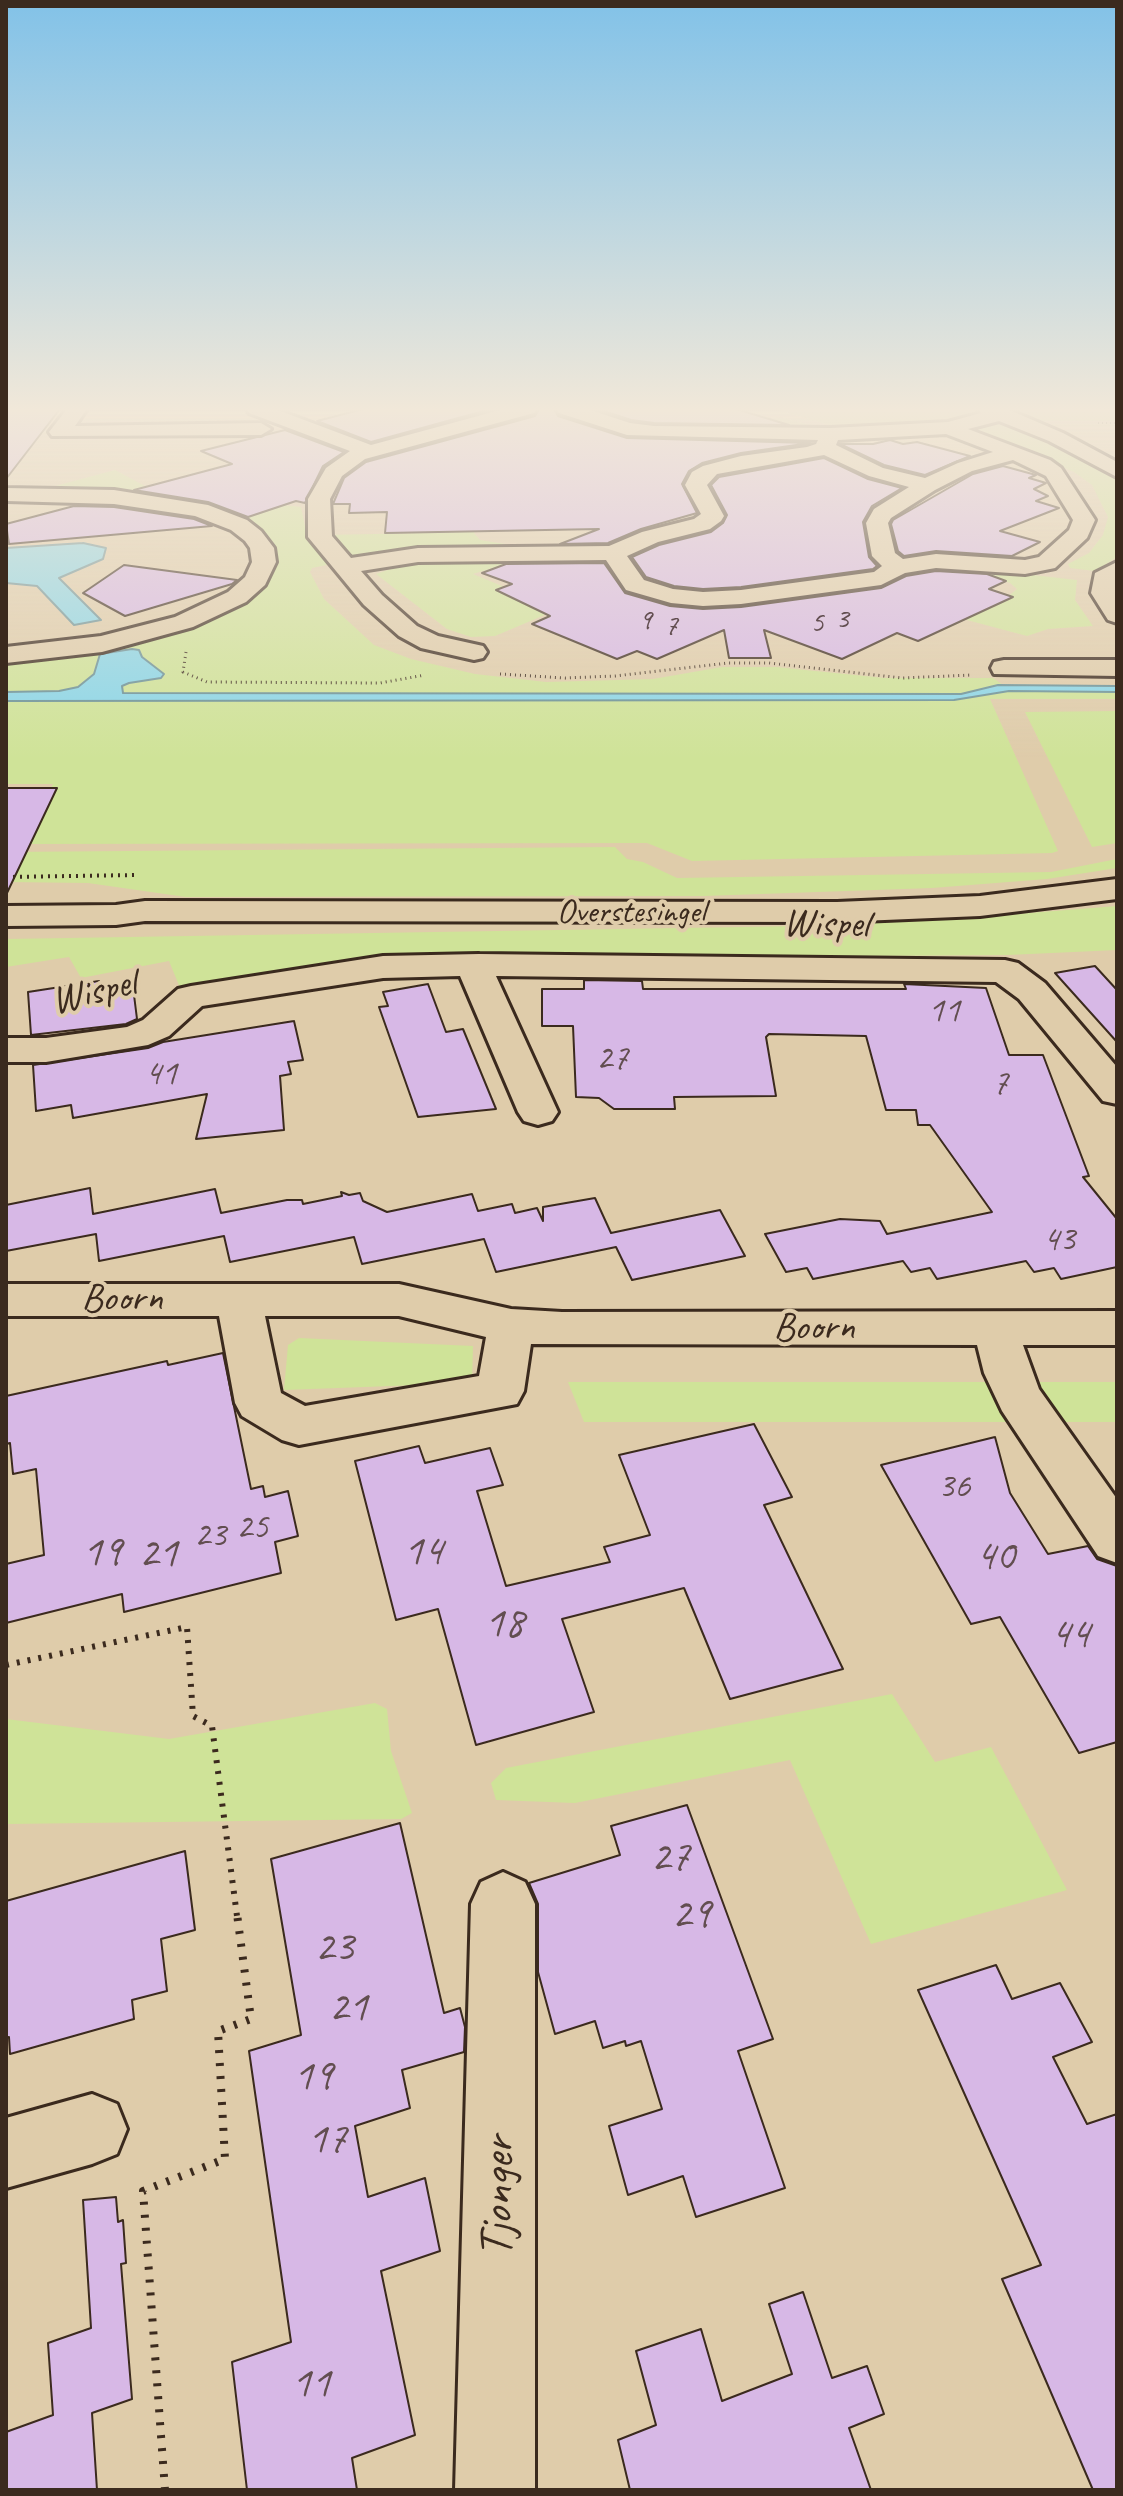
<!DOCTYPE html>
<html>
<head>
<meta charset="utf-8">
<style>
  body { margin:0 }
  #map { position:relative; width:1123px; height:2496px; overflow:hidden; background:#dfccaa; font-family:Caveat,sans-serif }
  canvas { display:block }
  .frame { position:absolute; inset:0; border:8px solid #3b2a1e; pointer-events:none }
</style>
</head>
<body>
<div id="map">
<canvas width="1123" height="2496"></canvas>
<div class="frame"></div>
</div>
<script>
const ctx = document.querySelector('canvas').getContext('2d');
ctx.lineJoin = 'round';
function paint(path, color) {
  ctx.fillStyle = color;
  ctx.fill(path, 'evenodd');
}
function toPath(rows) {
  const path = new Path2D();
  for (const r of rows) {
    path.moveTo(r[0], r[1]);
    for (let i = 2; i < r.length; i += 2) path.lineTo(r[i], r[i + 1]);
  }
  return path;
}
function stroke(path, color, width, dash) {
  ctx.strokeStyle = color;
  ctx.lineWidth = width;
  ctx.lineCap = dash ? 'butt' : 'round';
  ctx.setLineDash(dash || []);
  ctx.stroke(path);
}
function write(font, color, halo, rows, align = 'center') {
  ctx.font = font + ' Caveat,sans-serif';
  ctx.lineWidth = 8;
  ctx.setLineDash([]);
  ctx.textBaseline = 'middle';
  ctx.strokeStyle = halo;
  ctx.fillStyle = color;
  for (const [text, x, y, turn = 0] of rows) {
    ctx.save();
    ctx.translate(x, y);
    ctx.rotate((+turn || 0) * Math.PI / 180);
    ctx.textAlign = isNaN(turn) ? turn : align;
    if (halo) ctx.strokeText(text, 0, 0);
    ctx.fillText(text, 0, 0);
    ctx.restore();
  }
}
const green = toPath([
  [775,409,977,409,982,414,935,426,850,431],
  [1000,409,1117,409,1117,421,1033,421],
  [651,416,784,418,827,430,654,427,631,423],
  [1000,419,1029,430,1117,477,1117,557,1095,571,1070,568,1068,564,1089,553,1103,535,1108,517,1092,485,1074,472,966,429],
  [598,421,616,428,811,438,790,455,749,456,784,446,698,444,664,520,689,527,654,538,605,523,484,518,474,533,480,540,524,547,363,564,325,535,423,533,429,523,535,440],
  [115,470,145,486,201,496,301,507,307,536,331,564,312,568,310,572,324,599,374,645,411,659,475,674,546,682,653,679,722,667,776,667,884,678,993,678,1003,685,961,694,123,693,122,686,129,683,161,678,153,664,141,657,141,653,97,671,78,687,68,690,6,692,6,661,168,633,219,615,249,600,263,585,243,520,221,510,176,498,120,492,40,490],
  [512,562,473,574,524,595,566,606,495,636,471,637,447,629,376,574,396,567,423,564],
  [962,567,1077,580,1075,600,1093,626,1048,629,1027,636,963,619,996,606,1017,589,1010,583],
  [1009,691,1117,692,1117,699,990,699,1058,851,1052,853,692,861,647,843,23,844,53,784,6,784,6,701,954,700],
  [1117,711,1117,843,1092,847,1025,712],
  [615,847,627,859,643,862,677,878,1051,872,1117,859,1117,868,1047,879,932,888,704,896,186,897,88,883,6,882,6,852],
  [1117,906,1117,950,1008,955,383,959,183,995,169,961,81,978,69,957,6,967,6,939,803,926,941,920],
  [299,1338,473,1346,472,1383,284,1390,288,1345],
  [568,1382,1117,1382,1117,1422,584,1422],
  [892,1694,935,1762,991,1747,1067,1890,871,1944,790,1760,575,1803,496,1800,491,1783,506,1768],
  [375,1703,387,1709,391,1751,412,1813,401,1819,6,1824,6,1719,169,1739]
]);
const water = toPath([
  [83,543,106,548,103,559,59,578,101,620,74,625,37,586,6,583,6,548,83,543],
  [132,649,139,650,142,657,164,674,161,678,129,683,122,686,123,693,961,694,998,685,1117,686,1117,692,1009,691,954,700,6,701,6,692,59,691,78,687,94,674,100,654,132,649]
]);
const building = toPath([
  [6,409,60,409,6,479,6,409],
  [363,409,491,409,371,442,317,421,363,409],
  [539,409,554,409,558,416,627,438,810,443,741,453,702,463,689,471,682,484,697,513,641,529,608,543,560,544,599,529,385,533,387,512,349,513,350,504,333,504,344,478,366,462,535,416,539,409],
  [598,409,736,409,789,425,654,423,631,420,598,409],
  [285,430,344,452,323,466,305,503,296,501,248,517,208,502,134,490,232,464,201,451,285,430],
  [890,440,903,444,917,442,970,456,925,475,884,465,840,444,873,444,890,440],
  [824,458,868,479,902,488,872,506,863,522,869,557,877,566,873,569,741,587,703,589,674,586,646,577,632,557,659,545,711,532,723,523,727,515,711,485,719,477,824,458],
  [1003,466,1036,475,1029,478,1046,483,1034,489,1048,496,1036,501,1059,508,1000,531,1040,542,1012,556,936,551,904,556,898,551,891,524,893,520,973,474,1003,466],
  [74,506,114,507,194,519,212,526,9,544,6,524,74,506],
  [604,563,625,593,670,606,703,609,741,607,881,588,906,576,936,571,987,574,1006,581,989,589,1013,597,918,641,897,633,842,659,764,630,771,658,729,658,724,630,657,659,637,651,617,659,532,624,550,616,496,590,512,584,482,573,506,564,604,563],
  [124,565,237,580,232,584,125,616,83,593,124,565],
  [6,788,57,788,6,895,6,788],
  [1095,966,1117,990,1117,1042,1055,973,1095,966],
  [584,980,642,981,643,989,906,989,904,984,986,988,1009,1055,1043,1055,1089,1176,1083,1177,1117,1219,1117,1267,1061,1279,1054,1268,1034,1272,1026,1261,937,1279,930,1268,911,1272,903,1261,813,1279,807,1268,786,1272,765,1234,840,1219,880,1221,887,1234,992,1212,930,1125,918,1125,916,1110,886,1110,866,1036,769,1034,766,1037,776,1096,674,1097,675,1109,614,1109,599,1098,576,1097,573,1026,542,1026,542,989,584,989,584,980],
  [99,981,101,992,133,987,137,1019,126,1024,31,1035,28,992,99,981],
  [428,984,446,1032,463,1029,496,1109,418,1117,379,1007,388,1006,383,992,428,984],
  [294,1021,303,1060,288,1062,291,1074,280,1076,284,1130,196,1139,207,1094,73,1118,71,1105,36,1111,33,1065,148,1048,163,1042,294,1021],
  [90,1188,93,1214,215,1189,221,1213,287,1200,302,1200,303,1204,342,1196,341,1192,349,1195,360,1193,363,1201,387,1212,472,1194,478,1211,512,1204,515,1213,537,1208,543,1221,543,1207,595,1198,611,1233,720,1210,745,1256,632,1280,616,1247,496,1272,484,1239,362,1264,354,1237,230,1262,224,1236,99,1261,96,1234,6,1251,6,1205,90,1188],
  [223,1353,251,1489,263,1486,265,1497,288,1491,298,1536,275,1542,281,1573,124,1612,122,1594,6,1623,6,1564,44,1555,36,1469,13,1474,10,1443,6,1444,6,1396,167,1361,168,1365,223,1353],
  [754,1424,792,1497,764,1505,843,1669,730,1699,684,1588,562,1619,594,1712,476,1745,438,1609,396,1620,355,1461,419,1446,425,1463,490,1448,503,1485,477,1491,506,1586,610,1562,604,1547,650,1535,619,1455,754,1424],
  [995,1437,1010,1493,1048,1554,1088,1546,1097,1559,1117,1566,1117,1742,1079,1753,1000,1617,971,1624,881,1465,995,1437],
  [687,1805,773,2039,738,2051,785,2188,696,2217,683,2176,628,2195,609,2126,662,2109,641,2041,626,2046,625,2041,603,2048,595,2021,555,2034,538,1972,538,1904,529,1883,620,1855,611,1826,687,1805],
  [400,1823,444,2013,460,2008,465,2027,464,2052,402,2070,410,2108,355,2126,368,2197,425,2178,440,2251,381,2271,415,2435,352,2458,357,2490,247,2490,232,2362,291,2342,249,2051,301,2035,271,1859,400,1823],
  [185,1851,195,1930,161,1939,167,1991,132,2000,134,2019,10,2054,9,2037,6,2038,6,1901,185,1851],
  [996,1965,1012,1999,1060,1983,1092,2042,1053,2057,1087,2124,1117,2114,1117,2490,1093,2490,1002,2279,1041,2265,918,1990,996,1965],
  [116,2197,118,2222,123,2220,126,2263,121,2264,132,2399,92,2413,97,2490,6,2490,6,2432,53,2415,48,2343,91,2328,83,2200,116,2197],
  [803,2292,832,2378,867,2366,884,2414,849,2428,871,2490,630,2490,618,2440,656,2425,636,2351,701,2329,722,2401,792,2374,769,2304,803,2292]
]);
const pathFar4 = toPath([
  [1098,423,1117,423]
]);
const pathFar3 = toPath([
  [186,652,183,672,207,682,380,683,425,675],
  [500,674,565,678,615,676,728,663,769,663,902,678,972,675]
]);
const pathFar2 = toPath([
  [6,877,136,875]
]);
const pathFar1 = toPath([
  [6,1665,187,1627,193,1716,212,1726,237,1916]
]);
const path = toPath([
  [165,2490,143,2191,225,2159,218,2031,251,2019,237,1914]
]);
const minor = toPath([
  [67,409,87,409,75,426,261,423,271,429,261,435,52,436,49,432,67,409],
  [247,409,275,409,371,445,504,409,536,409,534,413,365,459,342,476,330,499,332,536,351,558,418,548,609,546,642,532,694,519,701,514,685,485,692,472,703,466,741,456,807,447,816,444,818,440,627,435,559,413,557,409,587,409,630,423,654,426,830,428,948,422,981,413,978,409,1007,409,1063,433,1117,462,1117,477,1049,441,999,421,968,429,1050,460,1061,468,1095,520,1087,538,1055,568,1025,574,936,568,905,573,881,585,741,604,703,606,671,603,626,590,606,560,418,562,361,571,382,595,417,626,438,636,483,646,487,652,483,658,474,660,421,648,399,636,364,605,308,537,308,499,326,468,350,451,249,413,247,409],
  [946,434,993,452,958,463,925,478,883,468,836,445,838,440,946,434],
  [824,455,869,476,909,487,874,509,866,523,872,556,882,566,874,572,741,590,703,592,673,589,644,580,627,556,658,542,710,529,721,521,724,516,707,485,717,474,824,455],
  [1013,460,1046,476,1073,520,1069,530,1039,557,1025,560,936,554,903,559,895,553,888,523,891,518,935,490,972,471,1013,460],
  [6,488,114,490,208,505,247,520,261,531,274,548,276,562,265,585,246,602,193,627,102,652,6,663,6,647,101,636,175,617,228,592,245,577,252,562,250,548,245,541,231,530,195,516,114,504,7,501,6,488],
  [1117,562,1115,593,1117,623,1108,620,1091,593,1095,573,1117,562],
  [1004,660,1117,660,1117,676,994,674,991,668,994,662,1004,660],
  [1117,879,1117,899,980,916,837,922,145,921,116,925,6,926,6,906,116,905,145,901,837,902,980,896,1117,879],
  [479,954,1005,960,1018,963,1045,983,1117,1067,1117,1104,1103,1101,1019,999,996,982,496,976,558,1112,552,1121,538,1125,524,1121,518,1112,460,976,383,978,202,1006,169,1036,148,1045,46,1062,6,1062,6,1038,46,1038,127,1027,143,1020,178,989,191,986,383,956,479,954],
  [6,1284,399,1284,511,1309,562,1312,1117,1311,1117,1345,1023,1345,1039,1389,1117,1499,1117,1563,1098,1556,1002,1411,984,1373,977,1345,531,1344,524,1391,517,1404,299,1445,282,1440,242,1416,235,1403,219,1316,6,1316,6,1284],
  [265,1316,399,1316,486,1337,479,1376,305,1406,281,1393,265,1316],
  [503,1872,525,1882,535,1904,535,2490,455,2490,471,1904,481,1882,503,1872],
  [92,2094,117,2104,127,2129,117,2154,92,2164,6,2188,6,2118,92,2094]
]);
const farNumbernames = [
  ["3",842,619],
  ["9",645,621],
  ["5",817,623],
  ["7",671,626]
];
const farStreetnames = [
  ["Overstesingel",631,913]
];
const numberNames = [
  ["11",944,1012],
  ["27",612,1060],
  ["41",161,1075],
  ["7",1000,1085],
  ["43",1059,1241],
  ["36",954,1488],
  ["25",252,1529],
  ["23",210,1537]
];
const streetNames = [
  ["Wispel",826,925,1],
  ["Wispel",94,993,-14],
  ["Boorn",122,1300],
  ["Boorn",814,1329]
];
const nearNumbernames = [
  ["14",423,1552],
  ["19",102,1553],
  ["21",158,1554],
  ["40",995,1557],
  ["18",504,1624],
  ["44",1070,1635],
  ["27",670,1858],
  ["29",691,1915],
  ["23",334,1948],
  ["21",348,2008],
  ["19",313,2077],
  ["17",327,2140],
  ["11",311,2384]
];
const nearStreetnames = [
  ["Tjonger",499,2197,-89]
];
paint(green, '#cfe398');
paint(water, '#89d6e9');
stroke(water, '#6a9198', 2);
paint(building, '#d7b8e6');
stroke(building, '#3b2a1e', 2);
stroke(minor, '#3b2a1e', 6);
stroke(pathFar4, '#3b2a1e', 2, [1, 3]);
stroke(pathFar3, '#3b2a1e', 3, [1, 4]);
stroke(pathFar2, '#3b2a1e', 4, [2, 5]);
stroke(pathFar1, '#3b2a1e', 6, [3, 8]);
stroke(path, '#3b2a1e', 8, [3, 10]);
paint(minor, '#dfccaa');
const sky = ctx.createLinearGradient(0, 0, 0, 759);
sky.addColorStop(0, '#82c2e8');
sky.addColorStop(0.54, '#f1e8d9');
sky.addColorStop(1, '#f1e8d900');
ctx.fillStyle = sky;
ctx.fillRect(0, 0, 1123, 759);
write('30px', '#624e50', null, farNumbernames);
write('34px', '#3b2a1e', '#dfccaa', farStreetnames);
write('36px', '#624e50', null, numberNames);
write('40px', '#3b2a1e', '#dfccaa', streetNames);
write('44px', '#624e50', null, nearNumbernames);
write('48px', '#3b2a1e', '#dfccaa', nearStreetnames);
</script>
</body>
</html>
